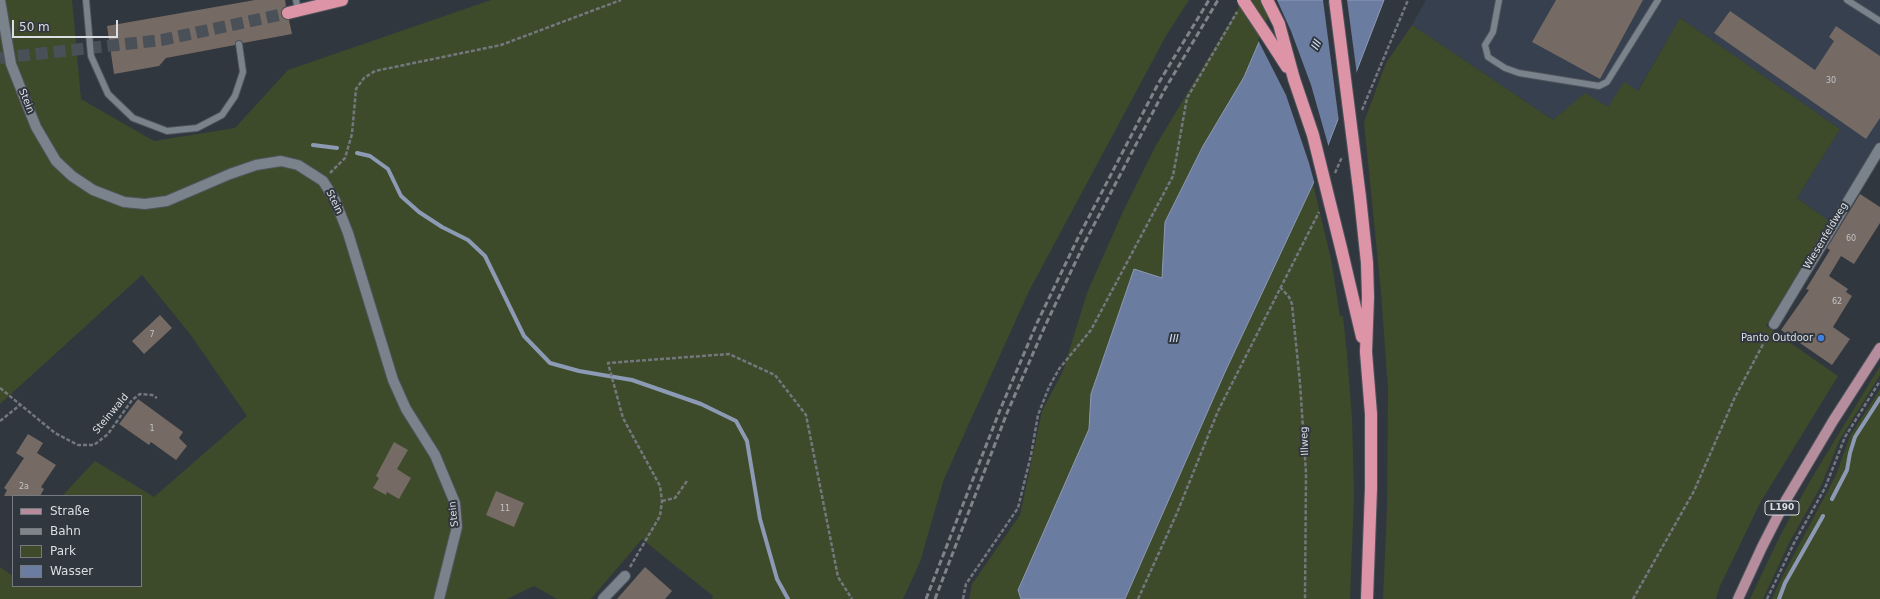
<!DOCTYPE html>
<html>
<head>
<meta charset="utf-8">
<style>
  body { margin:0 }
  #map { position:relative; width:1880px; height:599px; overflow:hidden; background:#31373f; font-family:"DejaVu Sans",sans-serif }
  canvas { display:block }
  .legend { position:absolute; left:12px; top:495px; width:130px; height:92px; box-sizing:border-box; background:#31373f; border:1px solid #757a81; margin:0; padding:5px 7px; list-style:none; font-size:12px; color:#dbdfe4 }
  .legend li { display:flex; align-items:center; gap:8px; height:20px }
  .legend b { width:20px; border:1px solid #757a81 }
  .scale { position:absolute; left:12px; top:20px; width:106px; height:18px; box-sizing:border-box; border:2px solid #dbdfe4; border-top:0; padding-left:5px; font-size:12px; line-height:14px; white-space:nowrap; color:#dbdfe4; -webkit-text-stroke:3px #31373f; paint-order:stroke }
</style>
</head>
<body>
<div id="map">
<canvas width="1880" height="599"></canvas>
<ul class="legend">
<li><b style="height:5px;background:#b68d9c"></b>Straße</li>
<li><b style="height:5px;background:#7f848a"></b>Bahn</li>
<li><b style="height:11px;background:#3d4b2a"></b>Park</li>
<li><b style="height:11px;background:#6b7ca1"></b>Wasser</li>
</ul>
<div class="scale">50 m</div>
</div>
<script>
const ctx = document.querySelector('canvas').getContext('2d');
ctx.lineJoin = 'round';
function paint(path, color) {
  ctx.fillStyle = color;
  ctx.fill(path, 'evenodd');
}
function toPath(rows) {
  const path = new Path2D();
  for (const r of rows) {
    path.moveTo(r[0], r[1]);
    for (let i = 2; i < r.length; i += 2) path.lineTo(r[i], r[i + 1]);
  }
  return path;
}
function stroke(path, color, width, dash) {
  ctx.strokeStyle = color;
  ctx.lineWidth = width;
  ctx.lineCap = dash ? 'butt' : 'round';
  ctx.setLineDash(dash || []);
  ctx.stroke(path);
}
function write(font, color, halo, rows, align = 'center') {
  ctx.font = font + ' "DejaVu Sans",sans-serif';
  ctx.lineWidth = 4;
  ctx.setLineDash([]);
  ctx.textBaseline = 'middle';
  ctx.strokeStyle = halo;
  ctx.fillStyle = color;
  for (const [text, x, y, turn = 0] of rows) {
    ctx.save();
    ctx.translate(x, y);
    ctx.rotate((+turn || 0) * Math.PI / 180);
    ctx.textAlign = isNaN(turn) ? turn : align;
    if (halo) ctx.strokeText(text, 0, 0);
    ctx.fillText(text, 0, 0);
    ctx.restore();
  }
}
const built = toPath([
  [1426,0,1880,0,1880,140,1829,221,1797,198,1840,129,1680,18,1637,92,1608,108,1585,94,1553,120,1412,25]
]);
const green = toPath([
  [0,0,72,0,81,99,154,141,235,128,288,70,491,0,1189,0,1167,34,1029,291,944,479,920,562,903,599,712,599,713,596,642,539,591,599,557,599,534,586,507,599,0,599,0,567,13,576,13,586,141,586,141,496,62,496,95,461,154,497,247,416,190,334,142,275,0,404],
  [1243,0,1277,0,1244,77,1203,146,1165,222,1162,278,1134,269,1091,394,1089,429,1018,590,1021,599,969,599,972,584,1020,515,1042,411,1063,371,1087,293,1121,216,1155,147],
  [1680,18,1840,129,1797,198,1829,221,1766,326,1838,376,1760,503,1720,586,1716,599,1383,599,1387,510,1388,389,1381,292,1364,122,1386,63,1412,25,1553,120,1585,93,1608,107,1624,82,1638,91],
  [1313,184,1331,259,1340,316,1343,316,1347,354,1352,419,1354,495,1350,599,1125,599,1225,372],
  [1880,366,1880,375,1839,441,1821,486,1790,541,1763,599,1750,599,1780,536,1810,481],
  [1880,389,1880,599,1772,599,1780,581,1836,475,1850,436]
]);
const water = toPath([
  [1277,0,1384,0,1313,184,1225,372,1125,599,1021,599,1018,590,1089,429,1091,394,1134,269,1162,278,1165,222,1203,146,1244,77,1277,0]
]);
const pier = toPath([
  [1275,0,1277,0,1291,31,1311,85,1329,148,1315,185,1309,163,1286,95,1258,40],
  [1323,0,1347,0,1357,75,1339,122]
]);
const stream = toPath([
  [313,145,337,148],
  [357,153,370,156,388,169,401,196,419,212,442,227,468,240,485,256,524,336,550,363,579,371,632,380,701,404,736,421,747,441,760,519,777,579,788,599],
  [1832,499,1847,470,1850,453,1855,437,1880,398],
  [1779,599,1785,583,1823,516]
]);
const building = toPath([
  [255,0,285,0,286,6,283,8,281,14,283,18,289,20,292,34,243,43,238,40,235,45,166,58,159,66,114,74,107,26],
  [1556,0,1643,0,1600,79,1532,42],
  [1730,11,1815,70,1834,41,1829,37,1836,26,1880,56,1880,118,1866,139,1714,33],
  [1860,194,1880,207,1880,223,1854,264,1841,256,1829,276,1848,289,1846,292,1852,296,1833,327,1850,339,1832,365,1781,330,1809,290,1806,289,1830,250,1827,248],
  [160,315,172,328,144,354,132,341],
  [138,399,183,432,179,438,187,446,176,460,151,442,149,445,119,424],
  [28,434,43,443,37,453,56,465,41,487,44,489,40,496,4,496,7,490,4,488,24,458,16,453],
  [394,442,408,450,397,469,411,478,399,499,387,492,386,495,373,488,379,478,376,476],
  [496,491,524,503,514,527,486,515],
  [645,567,672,591,665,599,617,599]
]);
const highwayTunnel = toPath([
  [0,58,162,40,288,13]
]);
const path = toPath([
  [1362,110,1408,0],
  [330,173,345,158,352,134,356,89,364,78,375,71,501,45,621,0],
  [1335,173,1342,157],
  [1280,287,1289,297,1292,304,1300,383,1306,473,1305,599],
  [0,388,55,433,78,445,94,445,108,434,132,400,140,394,152,395,157,398],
  [0,421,20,405],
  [662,501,675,498,687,481],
  [630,567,660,516,662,501,660,486,623,418,608,363,729,354,775,375,806,415,838,577,852,599],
  [963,599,966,584,1018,508,1031,455,1038,415,1049,387,1059,369,1091,330,1173,176,1187,98,1237,12],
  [1138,599,1177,513,1218,411,1319,212],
  [1633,599,1694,491,1735,397,1769,333],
  [1767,599,1794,543,1825,488,1845,437,1880,381]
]);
const lane = toPath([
  [86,0,91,56,108,94,133,118,167,131,197,128,222,115,235,96,243,72,239,44],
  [296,0,298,10],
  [1499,0,1493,32,1485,45,1488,57,1505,68,1519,73,1599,86,1607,82,1658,0],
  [1847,0,1880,21]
]);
const street = toPath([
  [0,0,11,64,36,127,56,161,72,176,93,190,124,202,145,204,167,201,230,174,256,165,281,161,298,165,323,181,335,200,348,233,393,380,406,409,435,455,455,503,457,527,439,599],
  [1774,324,1880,148],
  [603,599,625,576]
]);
const primary = toPath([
  [1738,599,1762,547,1786,500,1833,421,1880,348]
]);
const highway = toPath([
  [1267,0,1279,24,1294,79],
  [288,13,342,0],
  [1267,36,1287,67],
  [1360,197,1367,263,1368,297,1366,352,1371,414,1371,488,1367,599],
  [1342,252,1362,337]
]);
const rail = toPath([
  [926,599,1000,410,1037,323,1078,238,1158,84,1209,0],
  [935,599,1007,413,1045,326,1085,242,1165,89,1218,0]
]);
const highwayBridge = toPath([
  [1243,0,1267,36],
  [1335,0,1360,197],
  [1294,79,1313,135,1342,252]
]);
const markers = [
  [1821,338,4,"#3f7fe0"]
];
const numberNames = [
  ["30",1831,81],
  ["60",1851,239],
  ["62",1837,302],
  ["7",152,335],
  ["1",152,429],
  ["2a",24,487],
  ["11",505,509]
];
const shields = [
  [1782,508,34]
];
const shieldNames = [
  ["L190",1782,508]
];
const streetNames = [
  ["Stein",26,101,68],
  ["Stein",334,202,63],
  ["Wiesenfeldweg",1826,236,-59],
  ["Steinwald",111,414,-50],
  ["Illweg",1305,441,-93],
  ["Stein",454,514,-96]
];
const poiNames = [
  ["Panto Outdoor",1813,338]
];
const waterNames = [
  ["Ill",1317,45,-63],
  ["Ill",1174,339]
];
paint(built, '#36404e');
paint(green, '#3d4b2a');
paint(water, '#6b7ca1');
stroke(water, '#8d9ab5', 1);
paint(pier, '#31373f');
stroke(stream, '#8d9ab5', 4);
paint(building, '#756a64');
stroke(highwayTunnel, '#4a5058', 12, [12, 6]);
stroke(lane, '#4f545b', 8);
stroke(street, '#4f545b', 12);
stroke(primary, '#4f545b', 12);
stroke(highway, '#4f545b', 14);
stroke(path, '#72787e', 2.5, [4, 2]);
stroke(lane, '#7a828b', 6);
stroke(street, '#7a828b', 10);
stroke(primary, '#b68d9c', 10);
stroke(highway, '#de94a7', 12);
stroke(rail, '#7f848a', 3, [6, 3]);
stroke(highwayBridge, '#4f545b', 14, []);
stroke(highwayBridge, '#de94a7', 12);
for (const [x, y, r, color] of markers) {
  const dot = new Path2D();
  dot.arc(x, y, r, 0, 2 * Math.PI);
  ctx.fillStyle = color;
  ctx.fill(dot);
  stroke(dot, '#31373f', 1.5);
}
write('8px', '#c2c2c4', null, numberNames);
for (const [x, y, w] of shields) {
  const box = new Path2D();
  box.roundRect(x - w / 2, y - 7, w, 14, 3);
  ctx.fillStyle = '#31373f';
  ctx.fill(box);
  stroke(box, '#dbdfe4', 1);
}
write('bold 9px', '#dbdfe4', null, shieldNames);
write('10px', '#dbdfe4', '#31373f', streetNames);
write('10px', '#dbdfe4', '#31373f', poiNames, 'right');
write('italic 11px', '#d7e4fc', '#31373f', waterNames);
</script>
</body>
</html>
